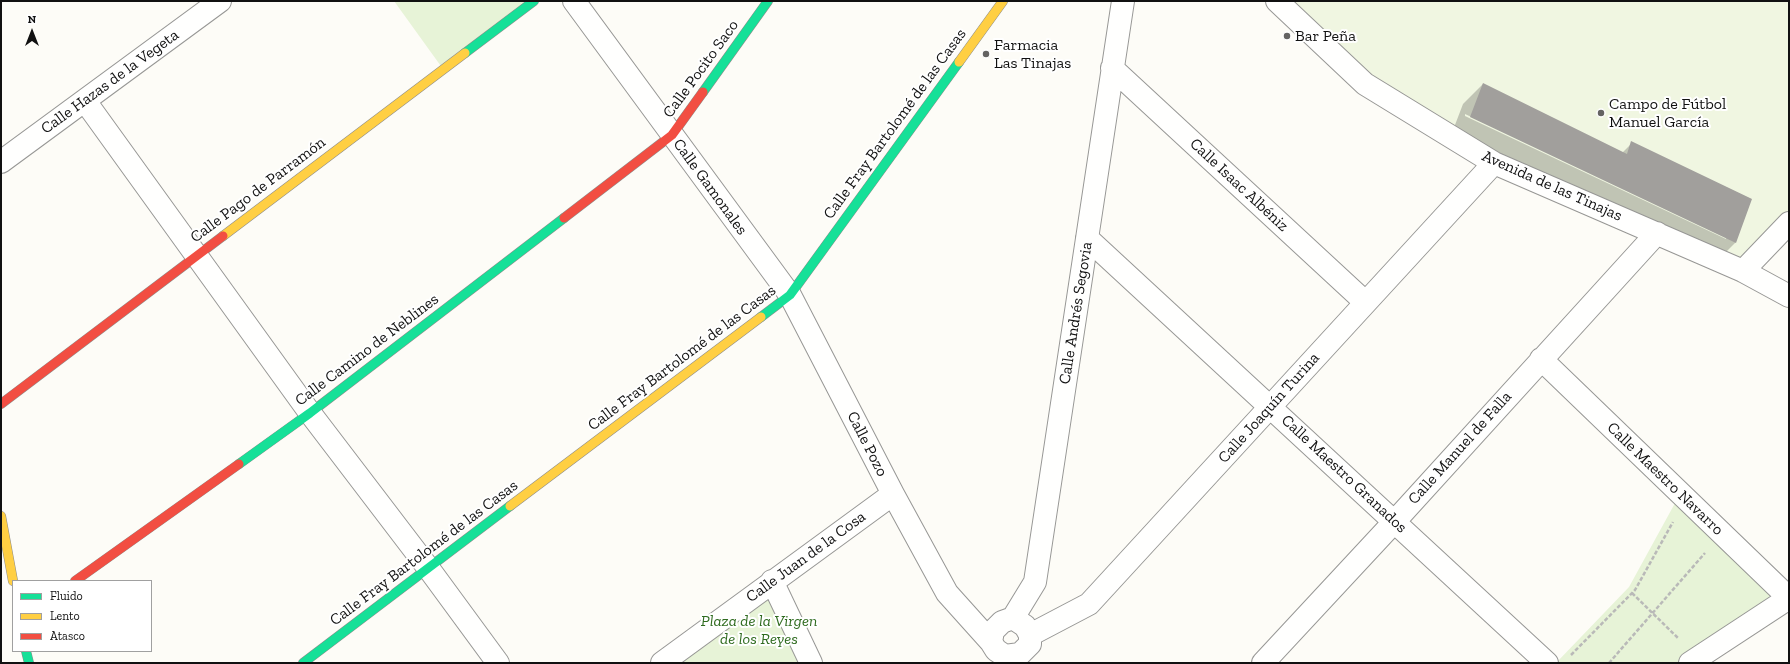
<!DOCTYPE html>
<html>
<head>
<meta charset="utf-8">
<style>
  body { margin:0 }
  #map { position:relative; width:1790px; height:664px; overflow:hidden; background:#fdfcf7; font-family:"Zilla Slab",serif }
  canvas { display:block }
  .frame { position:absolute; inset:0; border:2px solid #111; pointer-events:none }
  .legend { position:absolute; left:12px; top:580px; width:140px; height:72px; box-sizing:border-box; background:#fff; border:1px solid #a0a0a0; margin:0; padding:5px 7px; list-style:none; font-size:12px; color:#111 }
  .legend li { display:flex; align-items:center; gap:8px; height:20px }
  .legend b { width:20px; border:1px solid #a0a0a0 }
  .north { position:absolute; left:12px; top:12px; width:40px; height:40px; -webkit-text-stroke:3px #fff; paint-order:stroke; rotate:0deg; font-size:11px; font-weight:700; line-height:16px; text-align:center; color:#111 }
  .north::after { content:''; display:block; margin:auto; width:14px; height:18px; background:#111; clip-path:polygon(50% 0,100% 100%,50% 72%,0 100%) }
</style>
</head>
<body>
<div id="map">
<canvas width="1790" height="664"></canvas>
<div class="frame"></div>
<ul class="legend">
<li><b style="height:5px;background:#16e098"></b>Fluido</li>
<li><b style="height:5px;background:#ffcf43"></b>Lento</li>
<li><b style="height:5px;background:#f24e42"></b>Atasco</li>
</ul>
<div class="north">N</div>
</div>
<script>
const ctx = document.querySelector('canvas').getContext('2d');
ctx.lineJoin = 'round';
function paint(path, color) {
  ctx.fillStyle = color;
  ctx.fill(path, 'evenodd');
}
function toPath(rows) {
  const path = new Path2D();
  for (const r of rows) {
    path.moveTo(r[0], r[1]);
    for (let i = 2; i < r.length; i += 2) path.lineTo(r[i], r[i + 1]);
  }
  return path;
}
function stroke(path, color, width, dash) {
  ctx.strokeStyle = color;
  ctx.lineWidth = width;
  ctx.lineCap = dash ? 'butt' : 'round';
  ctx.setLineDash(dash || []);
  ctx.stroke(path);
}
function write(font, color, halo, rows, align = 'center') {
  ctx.font = font + ' "Zilla Slab",serif';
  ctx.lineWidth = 4;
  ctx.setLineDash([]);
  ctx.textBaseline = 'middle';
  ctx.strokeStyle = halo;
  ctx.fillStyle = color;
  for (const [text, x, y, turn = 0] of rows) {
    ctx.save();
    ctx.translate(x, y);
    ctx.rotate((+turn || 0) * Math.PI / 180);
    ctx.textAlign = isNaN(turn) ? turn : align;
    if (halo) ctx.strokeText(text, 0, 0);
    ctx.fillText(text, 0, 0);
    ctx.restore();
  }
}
const green = toPath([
  [394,1,534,1,443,69],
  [1680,494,1789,598,1690,663,1556,663,1629,587],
  [772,581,811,663,662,663]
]);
const pitch = toPath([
  [1277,1,1789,1,1789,223,1743,271,1494,163,1365,84]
]);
const shadow = toPath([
  [1483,84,1622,153,1632,143,1751,199,1735,243,1715,263,1450,138,1463,104],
  [1465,114,1726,237,1726,239,1465,116]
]);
const building = toPath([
  [1483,83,1627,154,1631,141,1752,199,1736,243,1470,117]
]);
const path = toPath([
  [1632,593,1679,639],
  [1571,655,1635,590,1673,522],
  [1609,663,1705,553]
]);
const street = toPath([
  [574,1,790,295,893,494,947,593,991,642,996,650,1005,656,1020,654,1030,644,1030,635,1025,626,1013,618,1002,622,993,631,991,642],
  [1277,1,1365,84,1494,163,1743,271,1789,296],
  [1112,68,1365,302],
  [85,101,310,413,429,569,498,663],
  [1,162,220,1],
  [1087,238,1547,663],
  [1743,271,1789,223],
  [1541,359,1789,598],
  [772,581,811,663],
  [1013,618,1035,582,1123,1],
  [1030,635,1089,604,1494,163],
  [662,663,893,494],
  [1263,663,1395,521,1657,233],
  [1690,663,1789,598]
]);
const fast = toPath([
  [465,53,534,1],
  [703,92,768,1],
  [761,317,790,295,959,62],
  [239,464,310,413,564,218],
  [26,651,29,663],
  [303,663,510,506]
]);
const slow = toPath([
  [959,62,1003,1],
  [223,236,465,53],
  [510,506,761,317],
  [1,516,13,581]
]);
const jam = toPath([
  [564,218,672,135,703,92],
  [1,404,223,236],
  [75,581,239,464]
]);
const markers = [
  [1287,36,4,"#646362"],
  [986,54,4,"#646362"],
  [1601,113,4,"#646362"]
];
const poiNames = [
  ["Bar Peña",1295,36],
  ["Farmacia",994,45],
  ["Las Tinajas",994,63],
  ["Campo de Fútbol",1609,104],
  ["Manuel García",1609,122]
];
const streetNames = [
  ["Calle Pocito Saco",701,69,-54],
  ["Calle Hazas de la Vegeta",110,82,-36],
  ["Calle Fray Bartolomé de las Casas",895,124,-54],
  ["Calle Isaac Albéniz",1239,185,43],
  ["Avenida de las Tinajas",1552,186,24],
  ["Calle Gamonales",710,187,54],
  ["Calle Pago de Parramón",258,190,-37],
  ["Calle Andrés Segovia",1076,313,-81],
  ["Calle Camino de Neblines",367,350,-37],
  ["Calle Fray Bartolomé de las Casas",682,358,-37],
  ["Calle Joaquín Turina",1269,408,-48],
  ["Calle Pozo",867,444,63],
  ["Calle Manuel de Falla",1460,448,-48],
  ["Calle Maestro Granados",1344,474,43],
  ["Calle Maestro Navarro",1665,479,44],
  ["Calle Fray Bartolomé de las Casas",424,553,-37],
  ["Calle Juan de la Cosa",806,557,-36]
];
const parkNames = [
  ["Plaza de la Virgen",759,621],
  ["de los Reyes",759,639]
];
paint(green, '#e7f3d7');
paint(pitch, '#f0f6e1');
paint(shadow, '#0003');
paint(building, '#a19f9c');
stroke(street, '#979795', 24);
stroke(fast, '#8e8d8b', 10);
stroke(slow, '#8e8d8b', 10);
stroke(jam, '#8e8d8b', 10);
stroke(path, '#b9b9b8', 2.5, [4, 2]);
stroke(street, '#fffffe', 22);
stroke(fast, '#16e098', 9);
stroke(slow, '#ffcf43', 9);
stroke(jam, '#f24e42', 9);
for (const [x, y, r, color] of markers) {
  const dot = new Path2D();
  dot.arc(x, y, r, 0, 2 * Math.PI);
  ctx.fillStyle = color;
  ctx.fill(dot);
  stroke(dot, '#fff', 1.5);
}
write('16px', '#111', '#fff', poiNames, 'left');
write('16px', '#111', '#fff', streetNames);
write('italic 16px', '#2f6b1f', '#fff', parkNames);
</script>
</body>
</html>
